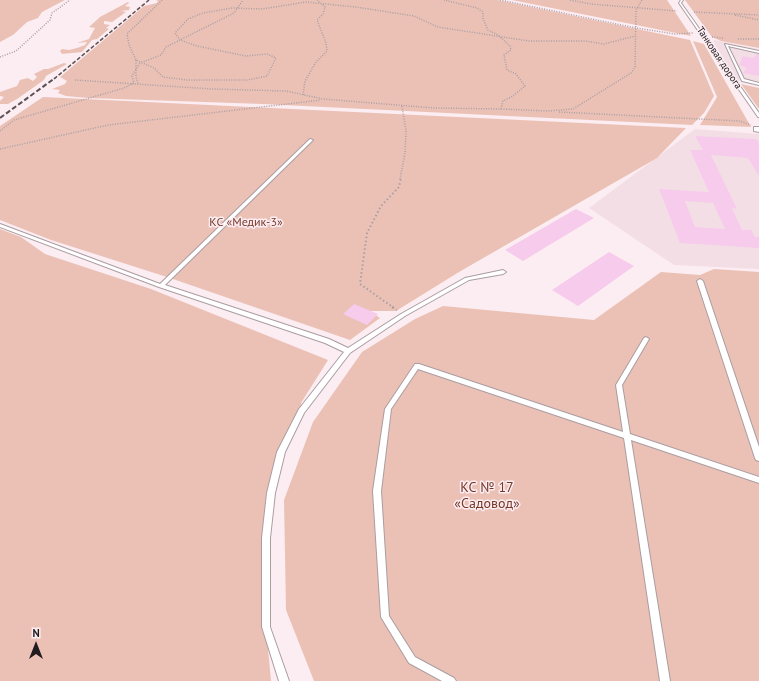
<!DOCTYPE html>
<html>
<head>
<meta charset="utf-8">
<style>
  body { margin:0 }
  #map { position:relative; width:759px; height:681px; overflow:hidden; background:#fcedf2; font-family:"PT Sans",sans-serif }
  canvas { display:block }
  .north { position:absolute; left:16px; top:625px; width:40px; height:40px; -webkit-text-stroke:3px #fcedf2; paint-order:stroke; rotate:0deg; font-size:11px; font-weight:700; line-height:16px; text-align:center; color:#211c1e }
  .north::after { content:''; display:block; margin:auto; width:14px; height:18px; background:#211c1e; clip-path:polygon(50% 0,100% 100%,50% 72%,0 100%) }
</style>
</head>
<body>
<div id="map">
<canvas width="759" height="681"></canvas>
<div class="north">N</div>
</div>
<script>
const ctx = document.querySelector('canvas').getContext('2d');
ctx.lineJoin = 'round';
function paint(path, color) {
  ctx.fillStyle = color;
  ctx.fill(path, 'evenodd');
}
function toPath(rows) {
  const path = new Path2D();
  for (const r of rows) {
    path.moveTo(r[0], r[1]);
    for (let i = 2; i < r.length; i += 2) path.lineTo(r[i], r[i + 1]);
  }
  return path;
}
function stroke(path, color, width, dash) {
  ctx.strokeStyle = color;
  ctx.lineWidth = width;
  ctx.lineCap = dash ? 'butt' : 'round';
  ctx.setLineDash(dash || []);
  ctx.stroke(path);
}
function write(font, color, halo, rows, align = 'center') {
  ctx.font = font + ' "PT Sans",sans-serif';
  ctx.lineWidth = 3;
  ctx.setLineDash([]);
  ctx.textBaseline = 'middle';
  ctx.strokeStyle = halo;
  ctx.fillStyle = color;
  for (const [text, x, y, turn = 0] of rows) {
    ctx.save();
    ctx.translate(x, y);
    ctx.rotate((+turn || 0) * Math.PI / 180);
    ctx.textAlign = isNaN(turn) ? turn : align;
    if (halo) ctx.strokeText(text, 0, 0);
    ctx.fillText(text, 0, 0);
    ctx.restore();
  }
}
const built = toPath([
  [715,40,759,49,759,85,736,80,713,41],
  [695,129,759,134,759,269,674,265,589,208]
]);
const green = toPath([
  [0,0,65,0,42,12,38,18,27,22,13,35,0,42],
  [156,0,497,0,690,40,714,96,704,113,692,125,263,104,88,98,66,96,58,93,60,90,52,89,65,84,67,81,60,77,144,6,157,3,158,1],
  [512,0,667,0,691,36],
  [685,0,759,0,759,48,721,41,712,37],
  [128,2,129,3,125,6,130,7,129,10,121,11,126,12,112,22,104,21,104,24,110,25,106,28,109,29,97,39,92,40,82,52,62,54,60,51,62,49,69,50,77,48,85,45,87,42,77,43,89,39,95,28,89,27,100,17],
  [693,41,704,44,751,127,700,125,717,97],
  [64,63,67,64,46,76,44,80,17,99,8,104,0,104,0,101,4,97,0,96,0,92,17,86,20,80,28,78,33,81,37,77,34,74,44,69,48,69],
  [741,84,759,88,759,109],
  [43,97,686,128,657,158,459,272,396,311,369,311,380,318,350,340,170,278,51,240,0,220,0,126],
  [0,229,21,237,45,254,151,289,328,360,301,403,301,411,281,452,271,493,266,627,271,681,0,681],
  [714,269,759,272,759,681,314,681,286,610,284,500,313,422,362,352,415,319,443,306,594,320,661,272,700,275]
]);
const building = toPath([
  [757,54,759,54,759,76,743,73,747,68,739,65,743,56,753,58],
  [695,136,756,139,759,143,759,176,748,158,711,155,737,209,732,208,742,230,751,230,755,237,759,237,759,248,680,243,659,189,709,192,690,150,703,150],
  [685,201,713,203,725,229,695,227],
  [576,209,594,218,523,261,505,250],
  [609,252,634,266,578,306,552,290],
  [354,304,378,314,367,325,343,314]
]);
const pathFar2 = toPath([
  [162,0,127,34,129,45,136,60,154,68,163,77,187,80,247,80,267,76,276,58,267,54,246,56,197,46,180,40,175,33,188,19,203,13,232,8,262,9,306,2,356,7,414,16,438,27,529,41,585,41,604,44,635,36],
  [500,0,636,28,675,34,693,33],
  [570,0,591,4,677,11],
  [694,12,759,15],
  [735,15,759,20],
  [712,37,723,38],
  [738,39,759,39],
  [0,57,16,51,50,20,52,13,70,0],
  [136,60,136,77,138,83],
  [75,80,212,89,286,91,323,99,434,108,501,109,503,101,513,96,525,86,516,74,507,70,504,55,511,50,510,46,498,35,488,30,483,19,483,12,477,8,444,0],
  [303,95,305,81,316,62,327,51,326,43,317,20,323,14,325,7,317,0],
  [501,109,548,111,573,109,631,73,635,67,636,10,642,0],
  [559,112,740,121,751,125],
  [0,131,14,120,124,88,134,83,132,76,140,63,161,55,166,47,234,13,243,0],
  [0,149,108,125,321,100],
  [400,179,405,153,406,131,402,106]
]);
const pathFar1 = toPath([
  [394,308,360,284,367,233,381,206,399,187,401,178]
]);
const path = toPath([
  [392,307,397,310]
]);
const lane = toPath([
  [681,0,683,0,681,3,759,113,759,117,758,117,679,3,681,0],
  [725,44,759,51,759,53,728,46,744,79,759,83,759,85,742,81,725,44],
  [310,139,313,140,165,285,329,339,348,348,401,314,465,278,503,270,506,272,503,274,469,280,405,316,350,353,304,413,285,452,275,493,270,538,270,627,289,681,279,681,262,627,262,538,267,493,277,452,299,409,344,352,325,343,159,287,0,227,0,224,160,284,310,139],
  [700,279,703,281,759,447,759,461,756,460,755,458,697,281,700,279],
  [646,337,649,339,622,385,630,434,759,477,759,483,631,440,670,681,660,681,624,438,418,369,391,409,381,491,389,616,415,657,454,678,456,681,442,681,409,663,381,617,373,491,385,409,415,364,419,364,623,432,616,385,644,338,646,337]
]);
const street = toPath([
  [754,127,759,127,759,132,754,131,754,127]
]);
const railFar1 = toPath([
  [54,79,149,0]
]);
const rail = toPath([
  [0,118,55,78]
]);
const farStreetnames = [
  ["Танковая дорога",719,58,56]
];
const parkNames = [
  ["КС «Медик-3»",246,223]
];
const nearParknames = [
  ["КС № 17",487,488],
  ["«Садовод»",487,504]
];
paint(built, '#f4dee5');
paint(green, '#ebc1b6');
paint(building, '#f6cbeb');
stroke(lane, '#aa9da1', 2);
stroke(street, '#aa9da1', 2);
stroke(pathFar2, '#aa9fa3', 1.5, [1, 1.5]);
stroke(pathFar1, '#aa9fa3', 2, [1.5, 2.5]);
stroke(path, '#aa9fa3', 2.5, [2, 3]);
paint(lane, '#fff');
paint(street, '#fff');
stroke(railFar1, '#585053', 1.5, [4, 2]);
stroke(rail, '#585053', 2, [5, 2.5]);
write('10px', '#211c1e', '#fcedf2', farStreetnames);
write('12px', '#783826', '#fcedf2', parkNames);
write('14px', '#783826', '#fcedf2', nearParknames);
</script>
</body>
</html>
